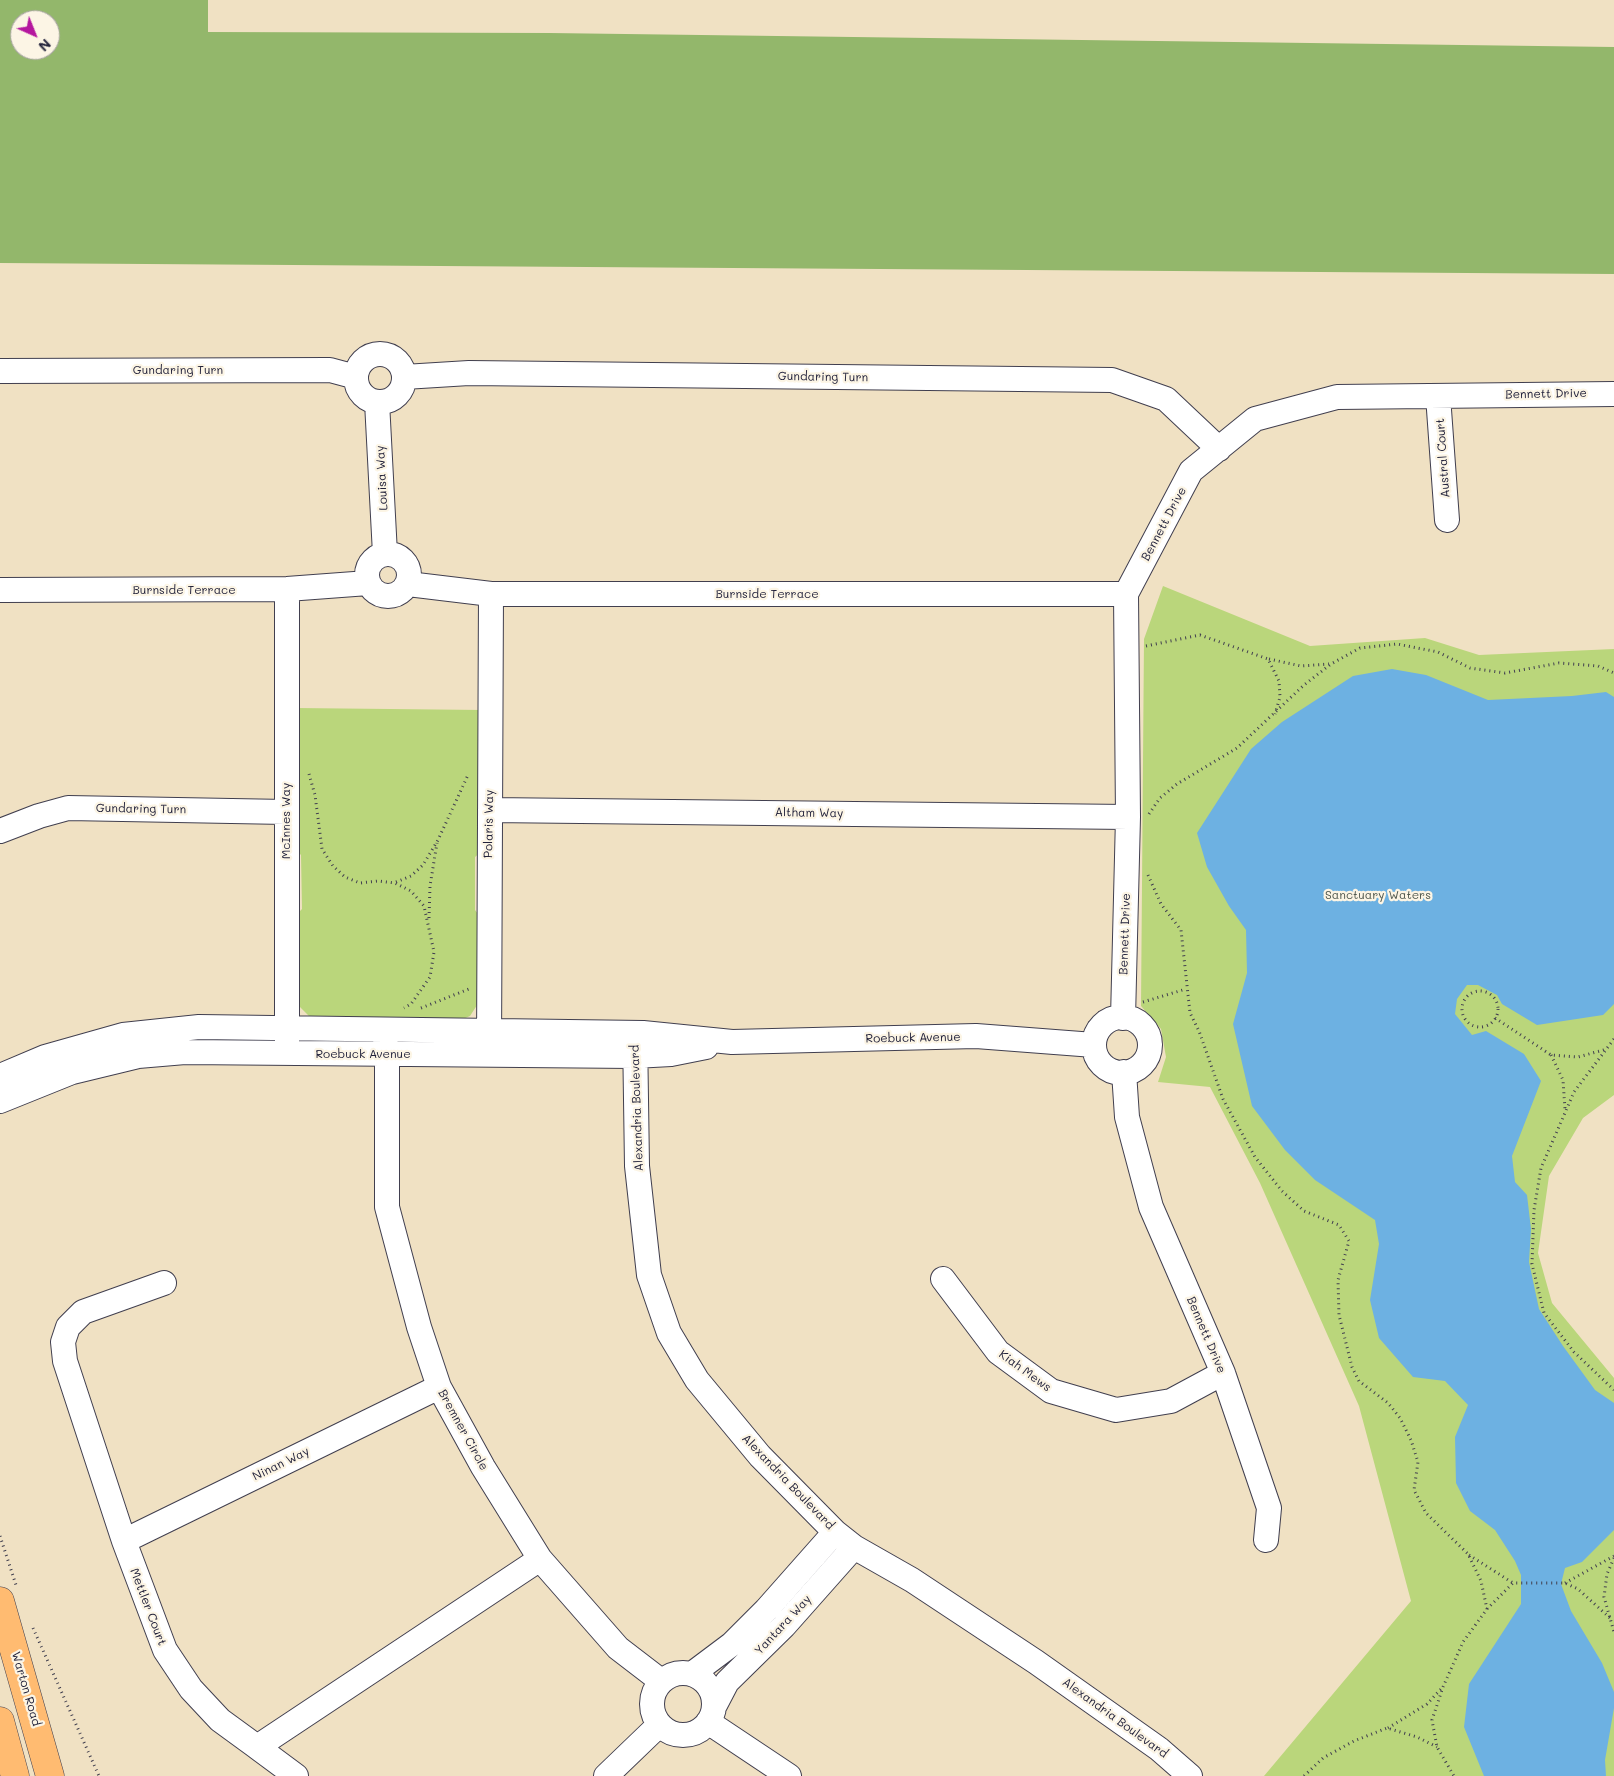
<!DOCTYPE html>
<html>
<head>
<meta charset="utf-8">
<style>
  body { margin:0 }
  #map { position:relative; width:1614px; height:1776px; overflow:hidden; background:#f0e1c3; font-family:Mali,sans-serif }
  canvas { display:block }
  .north { position:absolute; left:10px; top:10px; width:50px; height:50px; box-sizing:border-box; background:#fcf5e5; border:1px solid #a5a1a1; border-radius:50%; rotate:136deg; font-size:14px; font-weight:700; line-height:20px; text-align:center; color:#22223b }
  .north::after { content:''; display:block; margin:auto; width:18px; height:22px; background:#b5179e; clip-path:polygon(50% 0,100% 100%,50% 72%,0 100%) }
</style>
</head>
<body>
<div id="map">
<canvas width="1614" height="1776"></canvas>
<div class="north">N</div>
</div>
<script>
const ctx = document.querySelector('canvas').getContext('2d');
ctx.lineJoin = 'round';
function paint(path, color) {
  ctx.fillStyle = color;
  ctx.fill(path, 'evenodd');
}
function toPath(rows) {
  const path = new Path2D();
  for (const r of rows) {
    if (r.length === 3) {
      path.moveTo(r[0] + r[2], r[1]);
      path.arc(r[0], r[1], r[2], 0, 2 * Math.PI);
      continue;
    }
    path.moveTo(r[0], r[1]);
    for (let i = 2; i < r.length; i += 2) path.lineTo(r[i], r[i + 1]);
  }
  return path;
}
function stroke(path, color, width, dash) {
  ctx.strokeStyle = color;
  ctx.lineWidth = width;
  ctx.lineCap = dash ? 'butt' : 'round';
  ctx.setLineDash(dash || []);
  ctx.stroke(path);
}
function write(font, color, halo, rows, align = 'center') {
  ctx.font = font + ' Mali,sans-serif';
  ctx.lineWidth = 4.5;
  ctx.setLineDash([]);
  ctx.textBaseline = 'middle';
  ctx.strokeStyle = halo;
  ctx.fillStyle = color;
  for (const [text, x, y, turn = 0] of rows) {
    ctx.save();
    ctx.translate(x, y);
    ctx.rotate((+turn || 0) * Math.PI / 180);
    ctx.textAlign = isNaN(turn) ? turn : align;
    if (halo) ctx.strokeText(text, 0, 0);
    ctx.fillText(text, 0, 0);
    ctx.restore();
  }
}
const green = toPath([
  [1163,586,1310,646,1425,638,1479,655,1614,649,1614,1095,1583,1118,1549,1176,1538,1253,1552,1303,1614,1378,1614,1776,1264,1776,1411,1601,1359,1406,1260,1183,1210,1087,1158,1082,1166,1057,1161,1029,1141,1006,1144,639],
  [296,708,483,710,482,851,475,857,475,910,482,919,481,999,470,1016,456,1022,311,1018,300,1007,295,995,296,915,302,909,301,855,297,851]
]);
const forest = toPath([
  [0,0,208,0,208,32,549,33,1614,47,1614,274,0,263],
  [20,20,50,20,50,50,20,50]
]);
const water = toPath([
  [1392,669,1426,675,1488,700,1572,696,1606,692,1614,697,1614,1004,1603,1015,1537,1025,1502,1004,1497,995,1478,985,1467,985,1457,999,1455,1014,1472,1035,1486,1031,1524,1054,1541,1081,1512,1156,1515,1182,1527,1195,1531,1229,1529,1262,1539,1309,1563,1346,1595,1390,1614,1403,1614,1530,1582,1562,1565,1568,1561,1584,1571,1611,1602,1663,1614,1692,1614,1708,1605,1760,1606,1776,1484,1776,1464,1727,1469,1684,1521,1604,1521,1575,1515,1561,1495,1530,1470,1511,1456,1483,1455,1437,1468,1405,1445,1381,1413,1377,1379,1338,1370,1300,1379,1244,1375,1220,1315,1180,1285,1150,1252,1106,1233,1024,1247,973,1246,930,1229,906,1207,867,1197,833,1251,749,1282,722,1353,676]
]);
const path = toPath([
  [1146,646,1200,635,1268,659,1279,681,1280,697,1275,714],
  [1269,659,1301,666,1329,664],
  [309,774,315,795,322,849,333,866,345,877,360,883,378,881,395,883,411,891,424,906,434,952,430,977,411,1004,404,1008],
  [1149,814,1160,798,1177,784,1237,748,1304,685,1331,664,1360,648,1397,644,1438,652,1470,668,1505,673,1559,663,1598,666,1614,673],
  [1148,875,1161,904,1181,930,1190,1013,1199,1031,1223,1099,1255,1157,1282,1191,1304,1211,1339,1225,1349,1241,1338,1280,1339,1315,1352,1367,1359,1381,1388,1403,1400,1418,1411,1440,1418,1462,1414,1490,1426,1513,1468,1554,1481,1581,1487,1609,1463,1642,1443,1687,1432,1720,1437,1747,1454,1776],
  [396,882,411,876,423,865,438,840,468,775],
  [429,918,430,886,437,843],
  [1480,1009,18],
  [1143,1002,1186,989],
  [421,1008,469,989],
  [1495,1018,1551,1055,1578,1057,1607,1049],
  [1089,1023,1097,1017,1101,1010],
  [1614,1039,1574,1092,1541,1168,1534,1210,1532,1264,1544,1313,1574,1352,1614,1390],
  [1551,1055,1563,1080,1565,1109],
  [0,1536,16,1585],
  [1469,1555,1513,1583],
  [1614,1558,1607,1574,1604,1597,1614,1632],
  [1565,1583,1614,1556],
  [1487,1609,1513,1583,1565,1583,1578,1589,1610,1618],
  [33,1628,99,1776],
  [1388,1728,1427,1704,1441,1689],
  [1304,1776,1323,1758,1354,1741,1387,1728,1417,1737,1437,1747]
]);
const minor = toPath([
  [380,378,24],
  [0,371,330,370,356,377],
  [404,377,469,373,1112,380,1166,399,1219,449],
  [1438,396,1447,520],
  [377,402,385,554],
  [388,575,21],
  [408,584,491,594,1126,594],
  [287,589,287,1043],
  [0,590,287,589,368,583],
  [490,810,1128,817],
  [0,831,39,816,68,808,286,812],
  [1122,1045,28],
  [1123,1018,1128,817,1126,594,1191,471,1255,419,1337,397,1614,394],
  [635,1033,637,1166,649,1275,669,1333,697,1380,760,1456,835,1532,854,1547,912,1580,1036,1662,1159,1749,1190,1776],
  [385,1039,387,1054,387,1207,419,1327,439,1387,483,1467,540,1559,618,1648,661,1681],
  [489,1048,491,594],
  [1124,1072,1127,1117,1151,1207,1223,1373,1269,1508,1266,1540],
  [0,1076,45,1057,123,1035,199,1027,643,1033,732,1042,976,1036,1094,1045],
  [0,1101,72,1072,138,1056,185,1052,634,1056,671,1054,706,1047],
  [943,1279,998,1352,1051,1391,1116,1410,1171,1401,1223,1373],
  [164,1283,83,1312,68,1327,63,1342,65,1361,124,1541,165,1650,191,1689,220,1720,257,1747,540,1559],
  [124,1541,439,1387],
  [683,1704,31],
  [692,1674,732,1644,766,1610,835,1532],
  [715,1705,727,1682,784,1626,854,1547],
  [708,1722,789,1776],
  [257,1747,296,1776],
  [606,1776,659,1725]
]);
const major = toPath([
  [0,1601,50,1776],
  [0,1721,15,1776]
]);
const streetNames = [
  ["Gundaring Turn",178,370],
  ["Gundaring Turn",823,377,1],
  ["Bennett Drive",1546,394,-1],
  ["Austral Court",1443,458,-94],
  ["Louisa Way",382,478,-93],
  ["Bennett Drive",1164,524,-62],
  ["Burnside Terrace",184,590],
  ["Burnside Terrace",767,594],
  ["Gundaring Turn",141,809,1],
  ["Altham Way",809,813,1],
  ["McInnes Way",286,821,-90],
  ["Polaris Way",489,824,-89],
  ["Bennett Drive",1125,934,-88],
  ["Roebuck Avenue",913,1038,-1],
  ["Roebuck Avenue",363,1054],
  ["Alexandria Boulevard",637,1108,-92],
  ["Bennett Drive",1206,1335,67],
  ["Kiah Mews",1025,1371,36],
  ["Bremner Circle",463,1430,61],
  ["Ninan Way",281,1464,-26],
  ["Alexandria Boulevard",788,1482,46],
  ["Mettler Court",148,1607,69],
  ["Yantara Way",783,1625,-47],
  ["Warton Road",26,1689,74],
  ["Alexandria Boulevard",1115,1718,36]
];
const parkNames = [
  ["Sanctuary Waters",1378,895]
];
paint(green, '#bad67b');
paint(forest, '#93b76b');
paint(water, '#6db1e2');
stroke(minor, '#413f4f', 26);
stroke(major, '#413f4f', 29);
stroke(path, '#413f4f', 3, [1, 4]);
stroke(minor, '#fff', 24);
stroke(major, '#ffbb71', 28);
write('12px', '#22223b', '#fcf5e5', streetNames);
write('12px', '#50584e', '#fcf5e5', parkNames);
</script>
</body>
</html>
